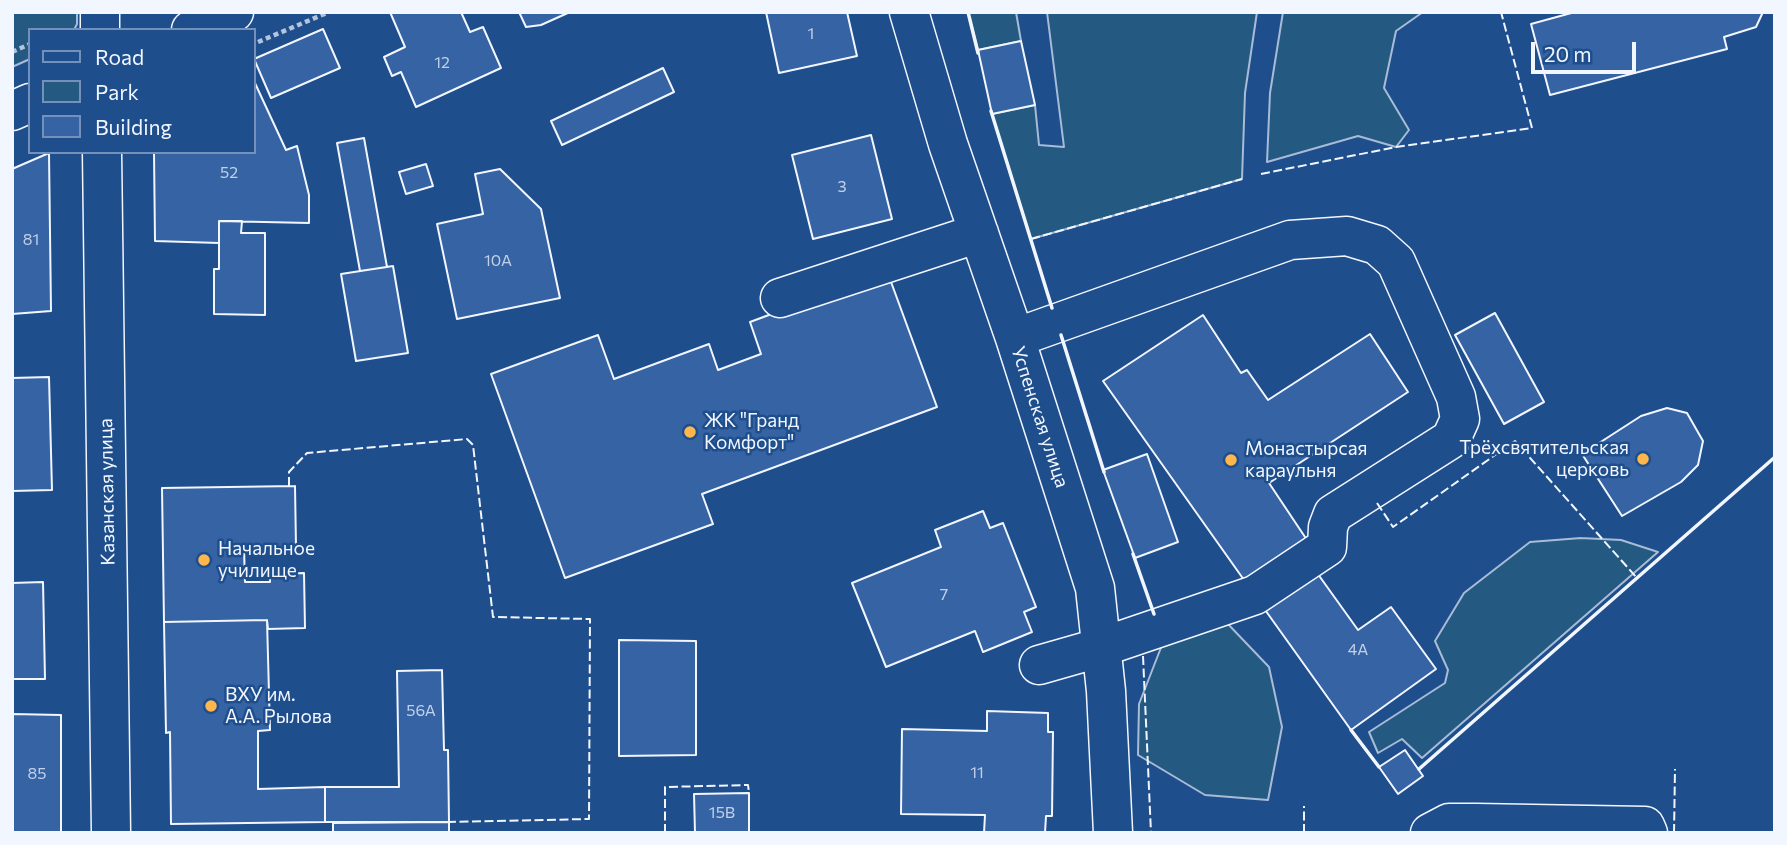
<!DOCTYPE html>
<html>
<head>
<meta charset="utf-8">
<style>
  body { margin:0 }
  #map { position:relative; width:1787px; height:845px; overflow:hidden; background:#1f4e8c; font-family:Commissioner,sans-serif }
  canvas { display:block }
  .frame { position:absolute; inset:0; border:14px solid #f2f6ff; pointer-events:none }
  .legend { position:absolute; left:28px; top:28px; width:228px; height:126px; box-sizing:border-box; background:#1f4e8c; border:2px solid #7391ba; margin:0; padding:9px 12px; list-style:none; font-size:21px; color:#f2f6ff }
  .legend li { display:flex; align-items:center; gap:14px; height:35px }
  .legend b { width:35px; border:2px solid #7391ba }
  .scale { position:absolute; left:1531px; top:42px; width:105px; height:32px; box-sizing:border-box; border:4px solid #f2f6ff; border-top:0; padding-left:9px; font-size:21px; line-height:24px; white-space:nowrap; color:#f2f6ff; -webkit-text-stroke:5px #1f4e8c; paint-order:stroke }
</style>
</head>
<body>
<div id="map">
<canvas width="1787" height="845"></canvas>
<div class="frame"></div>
<ul class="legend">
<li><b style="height:9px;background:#1f4e8c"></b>Road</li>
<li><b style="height:19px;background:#245a82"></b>Park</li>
<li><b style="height:19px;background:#3563a3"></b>Building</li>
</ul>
<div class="scale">20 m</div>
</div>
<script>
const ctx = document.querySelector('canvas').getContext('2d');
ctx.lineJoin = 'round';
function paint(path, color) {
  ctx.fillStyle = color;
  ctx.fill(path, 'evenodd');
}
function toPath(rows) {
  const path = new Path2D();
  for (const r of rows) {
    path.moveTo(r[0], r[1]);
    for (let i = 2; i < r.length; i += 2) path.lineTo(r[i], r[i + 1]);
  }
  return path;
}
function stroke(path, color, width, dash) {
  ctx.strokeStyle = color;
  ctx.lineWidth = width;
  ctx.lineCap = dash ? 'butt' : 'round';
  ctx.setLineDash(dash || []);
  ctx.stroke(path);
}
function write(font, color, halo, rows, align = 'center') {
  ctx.font = font + ' Commissioner,sans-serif';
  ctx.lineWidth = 5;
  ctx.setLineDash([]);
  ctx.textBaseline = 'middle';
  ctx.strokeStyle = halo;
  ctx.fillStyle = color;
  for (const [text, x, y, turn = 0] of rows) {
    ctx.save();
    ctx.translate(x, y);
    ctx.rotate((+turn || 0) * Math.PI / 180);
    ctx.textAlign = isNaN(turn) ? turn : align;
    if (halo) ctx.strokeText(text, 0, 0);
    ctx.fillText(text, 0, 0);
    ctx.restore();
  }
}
const green = toPath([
  [12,12,77,12,77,24,74,30,30,30,30,59,12,67,12,12],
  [968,12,1016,12,1021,41,978,50,968,12],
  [1047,12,1257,12,1245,93,1242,179,1031,239,992,114,1035,105,1039,145,1064,147,1047,12],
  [1283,12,1423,12,1396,31,1384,88,1409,130,1396,147,1358,136,1267,162,1270,93,1283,12],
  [1581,538,1621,540,1658,552,1422,758,1402,739,1378,753,1369,732,1445,683,1448,670,1435,641,1464,593,1530,542,1581,538],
  [1226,622,1269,667,1282,727,1268,800,1205,795,1138,755,1139,704,1162,645,1226,622]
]);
const building = toPath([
  [390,12,461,12,470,32,483,27,501,68,416,107,401,72,392,76,384,57,405,47,390,12],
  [519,12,570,12,541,25,526,27,519,12],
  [766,12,847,12,857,56,779,73,766,12],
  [1575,12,1763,12,1756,27,1724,37,1727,49,1550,95,1531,24,1575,12],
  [323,29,340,68,271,98,254,59,323,29],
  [1021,41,1035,105,992,114,978,50,1021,41],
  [663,68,674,92,562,145,551,121,663,68],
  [254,81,286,150,297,146,309,195,309,223,219,221,219,243,155,241,154,152,254,152,254,81],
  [871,135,892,219,813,239,792,155,871,135],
  [364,138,387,267,360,271,337,143,364,138],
  [49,153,51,311,12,314,12,169,49,153],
  [426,164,433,186,406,194,399,172,426,164],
  [500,169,541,209,560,298,457,319,437,224,483,214,475,174,500,169],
  [219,221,242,221,241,233,265,233,265,315,214,314,214,269,219,269,219,221],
  [393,266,408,353,356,361,341,274,393,266],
  [887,271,937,407,702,494,713,524,565,578,491,374,598,335,614,379,709,344,718,370,761,354,750,322,887,271],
  [1495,313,1544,402,1504,424,1455,335,1495,313],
  [1203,315,1241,373,1247,370,1268,400,1370,334,1408,392,1269,483,1311,546,1249,587,1103,381,1203,315],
  [49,377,52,490,12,491,12,378,49,377],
  [1667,408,1687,413,1703,441,1698,465,1681,482,1622,516,1582,454,1641,416,1667,408],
  [1147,454,1178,542,1135,558,1103,470,1147,454],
  [295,486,296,547,244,547,245,582,270,582,270,574,304,573,305,628,268,629,267,620,164,622,162,488,295,486],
  [983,511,990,528,1003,523,1036,607,1024,612,1032,632,983,652,975,631,886,667,852,583,941,547,935,530,983,511],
  [1315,570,1358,630,1391,607,1436,669,1351,730,1263,607,1315,570],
  [43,582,45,679,12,679,12,583,43,582],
  [267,620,270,730,258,731,258,789,325,787,325,822,171,824,170,732,166,733,164,622,267,620],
  [619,640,696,641,696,755,619,756,619,640],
  [442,670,444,750,448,750,449,822,325,822,325,787,399,787,397,671,442,670],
  [987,711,1048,713,1048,732,1053,732,1052,816,1046,816,1045,833,984,833,985,815,901,814,902,729,987,731,987,711],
  [12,714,61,715,61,833,12,833,12,714],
  [1405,750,1423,776,1398,794,1379,767,1405,750],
  [749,793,749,833,695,833,694,794,749,793],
  [449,822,449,833,333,833,333,823,449,822]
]);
const path = toPath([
  [258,42,329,12],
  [12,52,30,44]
]);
const minor = toPath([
  [100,12,100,30],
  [909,12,948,144,1015,338,1095,588,1106,691,1113,833],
  [191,30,234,12],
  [12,111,30,103],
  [102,152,111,833],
  [780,298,979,233],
  [1015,338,1290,240,1347,236,1377,245,1396,262,1456,397,1460,419,1451,439,1333,514,1328,527,1327,547,1255,595,1102,647,1039,665],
  [1430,833,1449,823,1476,823,1645,826,1648,833]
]);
const fence = toPath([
  [1261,174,1396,147,1532,128,1501,12],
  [1031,239,1242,179],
  [289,486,289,472,307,453,467,439,473,445,493,617,590,619,589,819,449,822],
  [1377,503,1393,527,1515,441,1637,578],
  [1143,656,1151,833],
  [665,833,665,787,748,785,749,793],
  [1304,833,1304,806],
  [1674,833,1675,769]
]);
const wall = toPath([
  [968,12,978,53],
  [991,111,1052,308],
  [1061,335,1104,472],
  [1133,554,1154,614],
  [1351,730,1379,767],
  [1419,769,1775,457]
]);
const markers = [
  [690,432,7,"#ffb74d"],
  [1643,459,7,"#ffb74d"],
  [1231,460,7,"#ffb74d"],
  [204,560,7,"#ffb74d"],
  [211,706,7,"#ffb74d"]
];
const numberNames = [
  ["1",811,34],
  ["12",442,63],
  ["52",229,173],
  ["3",842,187],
  ["81",31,240],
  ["10А",498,261],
  ["7",944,595],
  ["4А",1358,650],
  ["56А",421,711],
  ["11",977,773],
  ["85",37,774],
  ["15В",722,813]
];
const streetNames = [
  ["Успенская улица",1040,417,72],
  ["Казанская улица",107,492,-91]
];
const poiNames = [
  ["ЖК \"Гранд",704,421],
  ["Комфорт\"",704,443],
  ["Трёхсвятительская",1629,448,"right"],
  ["церковь",1629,470,"right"],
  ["Монастырсая",1245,449],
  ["караульня",1245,471],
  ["Начальное",218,549],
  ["училище",218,571],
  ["ВХУ им.",225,695],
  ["А.А. Рылова",225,717]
];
paint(green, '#245a82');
stroke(green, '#a8bbd7', 2);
paint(building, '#3563a3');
stroke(building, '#f2f6ff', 2);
stroke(minor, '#f2f6ff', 41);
stroke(path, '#b3c4dc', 4.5, [5, 3.5]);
stroke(minor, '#1f4e8c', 38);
stroke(fence, '#f2f6ff', 2, [9, 3.5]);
stroke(wall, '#f2f6ff', 3.5);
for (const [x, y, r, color] of markers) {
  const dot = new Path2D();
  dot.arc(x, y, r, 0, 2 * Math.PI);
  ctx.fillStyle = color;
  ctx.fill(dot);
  stroke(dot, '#1f4e8c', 2.5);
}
write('16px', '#c3d1e8', null, numberNames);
write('19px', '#f2f6ff', '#1f4e8c', streetNames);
write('19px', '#f2f6ff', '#1f4e8c', poiNames, 'left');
</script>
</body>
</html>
